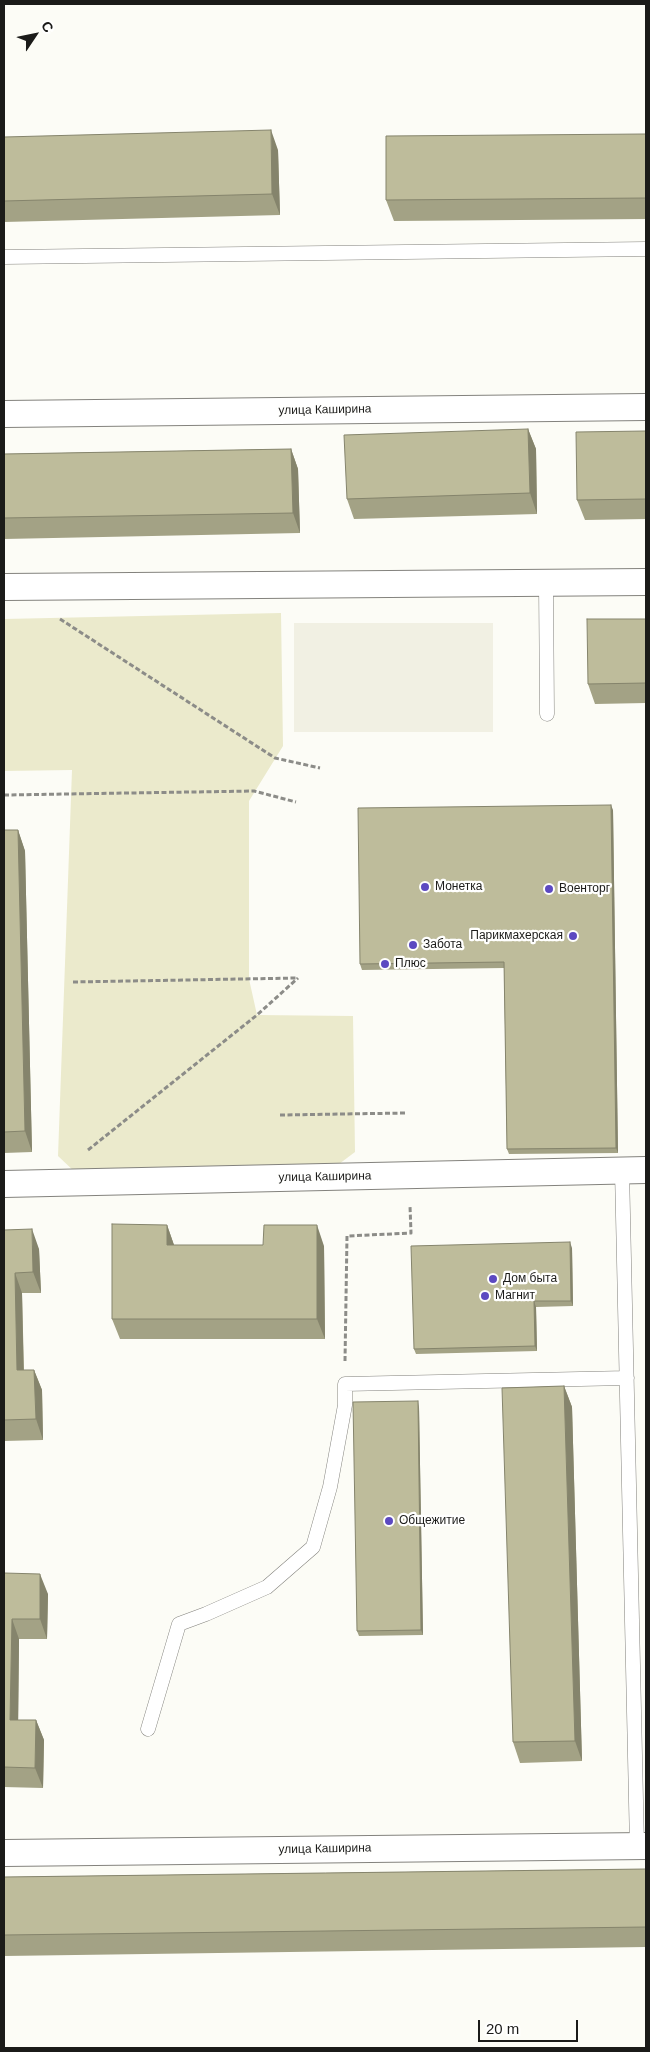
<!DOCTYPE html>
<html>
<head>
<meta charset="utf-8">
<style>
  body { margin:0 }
  #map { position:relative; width:650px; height:2052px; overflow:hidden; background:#fcfcf6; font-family:Arial,sans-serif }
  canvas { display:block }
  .frame { position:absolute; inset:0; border:5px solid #1b1b19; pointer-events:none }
  .north { position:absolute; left:10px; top:10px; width:50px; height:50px; -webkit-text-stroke:4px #fffffe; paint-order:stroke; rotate:56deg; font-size:14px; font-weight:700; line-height:20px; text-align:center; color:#1b1b19 }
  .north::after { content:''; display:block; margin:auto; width:18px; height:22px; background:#1b1b19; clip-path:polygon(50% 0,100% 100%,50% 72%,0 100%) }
  .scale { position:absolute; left:478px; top:2020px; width:100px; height:22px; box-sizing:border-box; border:2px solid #1b1b19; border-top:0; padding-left:6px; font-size:15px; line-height:18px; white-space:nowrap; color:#1b1b19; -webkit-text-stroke:4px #fffffe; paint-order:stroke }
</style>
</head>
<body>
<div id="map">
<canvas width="650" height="2052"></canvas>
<div class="frame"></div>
<div class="north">С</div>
<div class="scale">20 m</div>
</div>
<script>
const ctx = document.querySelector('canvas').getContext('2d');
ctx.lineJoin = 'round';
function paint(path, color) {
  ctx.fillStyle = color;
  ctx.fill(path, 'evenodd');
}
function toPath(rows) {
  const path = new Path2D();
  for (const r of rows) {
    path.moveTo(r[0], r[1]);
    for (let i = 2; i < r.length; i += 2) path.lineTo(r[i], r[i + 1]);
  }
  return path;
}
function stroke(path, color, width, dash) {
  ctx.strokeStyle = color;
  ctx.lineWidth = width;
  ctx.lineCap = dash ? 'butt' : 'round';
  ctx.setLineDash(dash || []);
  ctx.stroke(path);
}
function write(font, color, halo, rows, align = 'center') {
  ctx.font = font + ' Arial,sans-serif';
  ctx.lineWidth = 4.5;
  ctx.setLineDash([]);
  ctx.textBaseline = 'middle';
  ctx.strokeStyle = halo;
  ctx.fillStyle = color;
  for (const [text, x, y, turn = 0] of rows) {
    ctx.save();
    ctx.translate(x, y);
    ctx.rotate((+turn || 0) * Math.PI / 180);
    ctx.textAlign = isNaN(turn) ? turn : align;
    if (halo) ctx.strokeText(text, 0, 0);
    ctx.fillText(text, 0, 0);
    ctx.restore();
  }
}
const built = toPath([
  [294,623,493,623,493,732,294,732]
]);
const green = toPath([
  [281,613,283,746,249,801,249,979,257,1015,353,1016,355,1152,335,1167,77,1174,58,1156,72,770,4,771,4,619]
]);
const path = toPath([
  [60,619,275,758,320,768],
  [4,795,254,791,296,802],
  [73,982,297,978],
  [280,1115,407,1113],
  [88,1150,257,1015,298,978],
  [345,1361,347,1236,411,1233,410,1206]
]);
const service = toPath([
  [4,257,646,249],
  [546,583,547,714],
  [622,1170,637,1846],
  [148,1729,179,1624,206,1614,267,1587,313,1547,330,1487,345,1405,345,1384,627,1378]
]);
const minor = toPath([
  [4,414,646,407],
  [4,587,646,582],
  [4,1184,646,1170],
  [4,1853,646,1846]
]);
const wall = toPath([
  [646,134,646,219,394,221,386,200],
  [4,137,278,150,280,215,4,222],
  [528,429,536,449,537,514,354,519,347,499],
  [646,431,646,519,585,520,577,500],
  [291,449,298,469,300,533,4,539,4,454],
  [646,619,646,703,595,704,588,684],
  [613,810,618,1153,509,1154,507,1149,504,968,362,970,360,964],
  [4,830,18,830,25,851,32,1152,4,1153],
  [167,1225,174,1245,324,1246,325,1339,120,1339,112,1319],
  [4,1230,39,1249,41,1293,22,1293,24,1370,34,1370,42,1390,43,1440,4,1441],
  [572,1248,573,1306,536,1307,537,1351,416,1354,414,1349],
  [564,1386,572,1407,582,1761,520,1763,513,1742],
  [419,1407,423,1635,359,1636,357,1631],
  [4,1573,48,1594,47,1639,19,1639,18,1720,36,1720,44,1740,43,1788,4,1787],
  [646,1869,646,1947,4,1956,4,1877]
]);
const shadedWall = toPath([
  [271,130,278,150,280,215,272,194],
  [528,429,536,449,537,514,530,493],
  [291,449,298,469,300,533,293,513],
  [611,805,613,810,618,1153,616,1148],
  [18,830,25,851,32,1152,25,1131],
  [167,1225,174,1245,167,1245],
  [317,1225,324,1246,325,1339,317,1319],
  [32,1229,39,1249,41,1293,33,1272],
  [570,1242,572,1248,573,1306,571,1301],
  [15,1273,22,1293,24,1390,17,1370],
  [534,1301,536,1307,537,1351,535,1346],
  [34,1370,42,1390,43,1440,36,1419],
  [564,1386,572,1407,582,1761,575,1741],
  [418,1401,419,1407,423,1635,421,1630],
  [40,1574,48,1594,47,1639,40,1619],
  [12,1619,19,1639,18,1740,10,1720],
  [36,1720,44,1740,43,1788,35,1768]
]);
const building = toPath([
  [271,130,272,194,4,201,4,137,271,130],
  [646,134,646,198,386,200,386,136,646,134],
  [528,429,530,493,347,499,344,435,528,429],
  [646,431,646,499,577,500,576,432,646,431],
  [291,449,293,513,4,518,4,454,291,449],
  [587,619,646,619,646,683,588,684,587,619],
  [611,805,616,1148,507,1149,504,962,360,964,358,808,611,805],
  [4,830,18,830,25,1131,4,1132,4,830],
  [112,1224,167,1225,167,1245,263,1245,264,1225,317,1225,317,1319,112,1319,112,1224],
  [32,1229,33,1272,15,1273,17,1370,34,1370,36,1419,4,1420,4,1230,32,1229],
  [570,1242,571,1301,534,1301,535,1346,414,1349,411,1246,570,1242],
  [564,1386,575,1741,513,1742,502,1388,564,1386],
  [418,1401,421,1630,357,1631,353,1402,418,1401],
  [4,1573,40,1574,40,1619,12,1619,10,1720,36,1720,35,1768,4,1767,4,1573],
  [646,1869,646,1927,4,1935,4,1877,646,1869]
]);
const markers = [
  [425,887,5,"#5c49c1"],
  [549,889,5,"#5c49c1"],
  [573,936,5,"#5c49c1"],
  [413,945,5,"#5c49c1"],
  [385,964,5,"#5c49c1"],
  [493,1279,5,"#5c49c1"],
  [485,1296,5,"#5c49c1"],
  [389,1521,5,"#5c49c1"]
];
const streetNames = [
  ["улица Каширина",325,410,-1],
  ["улица Каширина",325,1177,-1],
  ["улица Каширина",325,1849,-1]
];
const poiNames = [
  ["Монетка",435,887],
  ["Военторг",559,889],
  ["Парикмахерская",563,936,"right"],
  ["Забота",423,945],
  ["Плюс",395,964],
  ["Дом быта",503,1279],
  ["Магнит",495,1296],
  ["Общежитие",399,1521]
];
paint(built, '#f1f0e3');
paint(green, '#ebeacc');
stroke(service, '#83827d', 15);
stroke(minor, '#83827d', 28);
stroke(path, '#8c8c88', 3, [5, 2.5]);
stroke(service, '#fff', 14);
stroke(minor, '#fff', 26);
paint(wall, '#a3a285');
paint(shadedWall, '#85846c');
paint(building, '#bebc9b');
stroke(building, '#85846c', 1);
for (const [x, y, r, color] of markers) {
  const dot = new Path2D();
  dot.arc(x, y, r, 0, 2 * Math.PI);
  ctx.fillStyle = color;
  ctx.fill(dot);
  stroke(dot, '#fffffe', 2);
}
write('12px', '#1b1b19', '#fffffe', streetNames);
write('12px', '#1b1b19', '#fffffe', poiNames, 'left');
</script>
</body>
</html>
